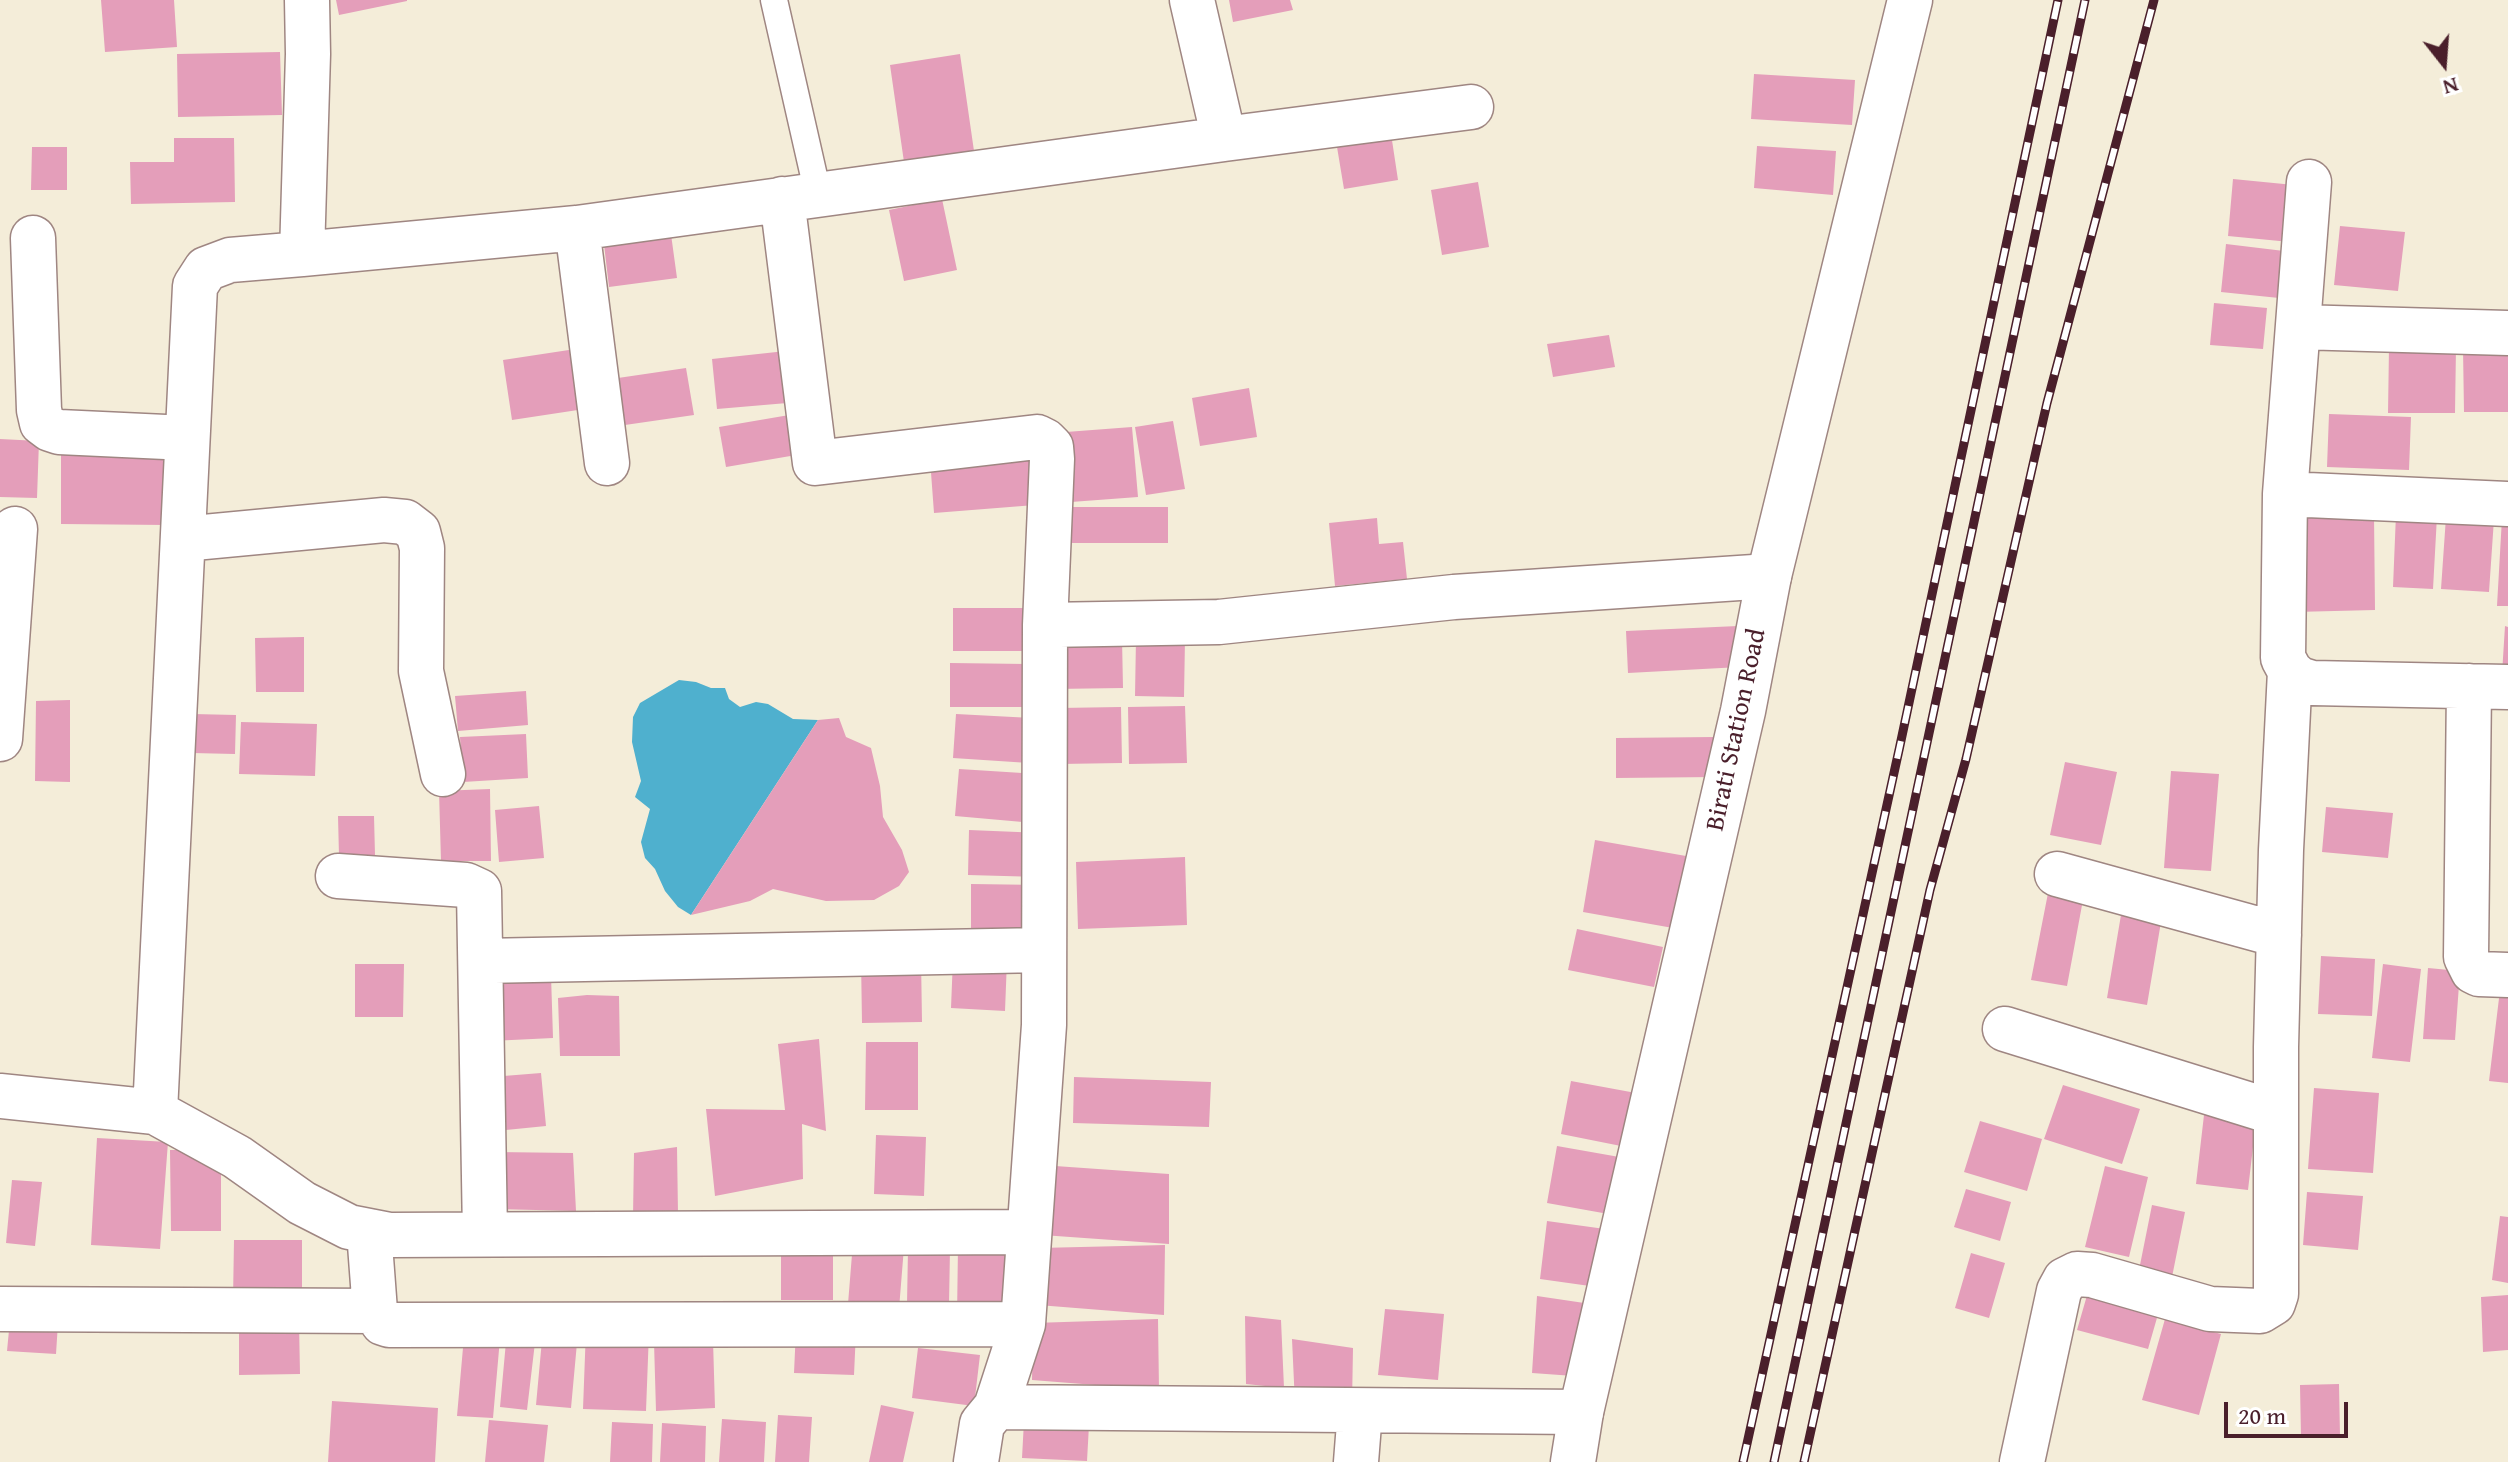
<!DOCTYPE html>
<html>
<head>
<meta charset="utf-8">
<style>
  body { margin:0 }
  #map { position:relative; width:2508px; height:1462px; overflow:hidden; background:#f4edd9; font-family:"Gentium Book Plus",serif }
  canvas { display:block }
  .north { position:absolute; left:2404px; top:24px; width:80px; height:80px; -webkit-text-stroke:6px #fff; paint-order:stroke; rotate:163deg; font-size:22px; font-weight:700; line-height:32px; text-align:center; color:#4a1f2b }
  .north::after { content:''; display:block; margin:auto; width:28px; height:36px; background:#4a1f2b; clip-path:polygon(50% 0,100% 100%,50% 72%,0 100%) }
  .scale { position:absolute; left:2224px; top:1402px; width:124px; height:36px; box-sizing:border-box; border:4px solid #4a1f2b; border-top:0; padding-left:10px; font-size:24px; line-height:28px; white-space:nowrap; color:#4a1f2b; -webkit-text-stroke:6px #fff; paint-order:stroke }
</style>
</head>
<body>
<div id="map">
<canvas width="2508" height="1462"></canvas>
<div class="north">N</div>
<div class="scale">20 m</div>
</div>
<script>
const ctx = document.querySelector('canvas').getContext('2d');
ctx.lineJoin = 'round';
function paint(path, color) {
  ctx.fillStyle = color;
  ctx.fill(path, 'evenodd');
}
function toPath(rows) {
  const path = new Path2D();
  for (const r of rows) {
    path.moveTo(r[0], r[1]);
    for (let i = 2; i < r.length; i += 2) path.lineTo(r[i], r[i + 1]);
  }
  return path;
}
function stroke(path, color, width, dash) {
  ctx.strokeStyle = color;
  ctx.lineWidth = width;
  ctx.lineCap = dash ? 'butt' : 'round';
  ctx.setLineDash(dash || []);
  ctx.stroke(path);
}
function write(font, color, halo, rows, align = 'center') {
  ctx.font = font + ' "Gentium Book Plus",serif';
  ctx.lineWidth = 8;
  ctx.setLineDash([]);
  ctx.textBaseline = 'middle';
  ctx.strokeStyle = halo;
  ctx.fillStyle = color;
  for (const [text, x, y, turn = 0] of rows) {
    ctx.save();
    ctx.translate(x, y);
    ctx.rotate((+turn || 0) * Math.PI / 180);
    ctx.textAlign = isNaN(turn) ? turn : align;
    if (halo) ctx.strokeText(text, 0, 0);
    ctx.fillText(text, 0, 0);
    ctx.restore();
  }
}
const water = toPath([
  [679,680,696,682,711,688,725,688,729,699,740,707,756,702,768,704,793,719,818,720,691,915,678,907,665,891,655,869,645,858,641,842,650,809,635,797,641,781,632,742,633,717,640,703]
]);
const building = toPath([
  [101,0,174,0,177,47,105,52],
  [336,0,407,0,407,1,339,15],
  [1229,0,1290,0,1293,10,1233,22],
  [280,52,282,115,178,117,177,54],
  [960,54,974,151,904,162,890,65],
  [1754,74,1855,80,1852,125,1751,119],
  [1390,127,1398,180,1344,189,1335,135],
  [174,138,234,138,235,202,131,204,130,162,174,162],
  [1757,146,1836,151,1833,195,1754,188],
  [32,147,67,147,67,190,31,190],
  [2233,179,2294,185,2290,242,2228,236],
  [1478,182,1489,247,1442,255,1431,190],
  [942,199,957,270,904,281,889,210],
  [2340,226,2405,232,2398,291,2334,285],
  [670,227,677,278,609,287,603,236],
  [2226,244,2284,251,2279,298,2221,292],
  [2214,303,2267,308,2263,349,2210,345],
  [1609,335,1615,367,1553,377,1547,344],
  [2389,347,2456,347,2455,413,2388,413],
  [582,348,591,408,512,420,503,360],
  [2463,348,2508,348,2508,412,2464,412],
  [795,350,799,402,717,409,712,359],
  [686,368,694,415,625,425,618,378],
  [1249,388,1257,437,1200,446,1192,398],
  [801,413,808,453,726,467,719,427],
  [2329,414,2411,417,2409,470,2327,467],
  [1173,421,1185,489,1146,495,1135,427],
  [1132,427,1138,497,1071,502,1066,432],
  [0,439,39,441,37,498,0,497],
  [61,445,168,445,167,525,61,524],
  [1031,451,1035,505,934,513,930,459],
  [1066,507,1168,507,1168,543,1066,543],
  [2396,514,2437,516,2433,589,2393,587],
  [2374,515,2375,610,2294,612,2293,516],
  [2446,517,2494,519,2489,592,2441,589],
  [1377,518,1379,544,1403,542,1407,579,1335,586,1329,523],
  [2502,518,2508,518,2508,606,2497,606],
  [953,608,1029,608,1029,651,953,651],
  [1738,626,1740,667,1628,673,1626,631],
  [2505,626,2508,627,2508,675,2502,674],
  [304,637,304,692,256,692,255,638],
  [1122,638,1123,688,1054,689,1053,640],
  [1136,638,1185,639,1184,697,1135,696],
  [950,663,1027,664,1027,707,950,707],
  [526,691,528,725,458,731,455,696],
  [70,700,70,782,35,781,36,701],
  [1185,706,1187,763,1129,764,1128,707],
  [1121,707,1122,763,1060,764,1059,708],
  [193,714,236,715,235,754,192,753],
  [956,714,1032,718,1029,763,953,758],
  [839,718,846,737,871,748,880,786,883,817,902,850,909,872,899,886,874,900,826,901,773,889,750,901,691,915,818,720],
  [241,722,317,724,315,776,239,774],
  [526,734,528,778,463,782,460,737],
  [1715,737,1715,777,1616,778,1616,738],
  [2065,762,2117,772,2101,845,2050,835],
  [959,769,1038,774,1034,823,955,816],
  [2171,771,2219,774,2211,871,2164,868],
  [490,789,491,861,441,861,439,791],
  [539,806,544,858,499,862,495,810],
  [2326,807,2393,813,2388,858,2322,852],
  [338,816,374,816,375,855,339,856],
  [969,830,1042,833,1040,877,968,875],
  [1595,840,1686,856,1673,928,1583,912],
  [1185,857,1187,925,1078,929,1076,862],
  [2050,883,2085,889,2067,986,2031,980],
  [971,884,1042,885,1042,937,971,936],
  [2122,909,2162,916,2147,1005,2107,998],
  [1577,929,1663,947,1654,987,1568,970],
  [2321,956,2375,959,2372,1016,2318,1014],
  [921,958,922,1022,862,1023,861,959],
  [953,958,1007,960,1005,1011,951,1008],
  [355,964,404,964,403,1017,355,1017],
  [2383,964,2421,969,2410,1062,2372,1058],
  [2428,968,2460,971,2455,1040,2423,1039],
  [551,975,553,1038,491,1041,490,977],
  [2500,990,2508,991,2508,1083,2489,1081],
  [587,995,619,996,620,1056,560,1056,558,998],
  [819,1039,826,1131,802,1124,803,1179,715,1196,706,1109,785,1110,778,1044],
  [866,1042,918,1042,918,1110,865,1110],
  [541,1073,546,1126,496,1131,491,1077],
  [1074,1077,1211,1082,1209,1127,1073,1123],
  [1571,1081,1636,1093,1626,1147,1561,1134],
  [2063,1085,2140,1109,2122,1164,2044,1139],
  [2314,1088,2379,1093,2373,1173,2308,1169],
  [2204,1115,2256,1121,2248,1190,2196,1184],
  [1980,1121,2042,1139,2027,1191,1964,1172],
  [876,1135,926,1137,924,1196,874,1194],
  [97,1138,168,1142,160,1249,91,1245],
  [1557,1146,1625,1158,1614,1215,1547,1203],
  [677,1147,678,1214,633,1217,634,1153],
  [170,1150,221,1150,221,1231,171,1231],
  [496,1152,573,1153,576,1211,495,1209],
  [1041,1165,1169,1174,1169,1244,1042,1235],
  [2105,1166,2148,1177,2129,1257,2085,1247],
  [12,1180,42,1182,35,1246,6,1243],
  [1966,1189,2011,1202,2000,1241,1954,1227],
  [2307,1192,2363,1196,2358,1250,2303,1245],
  [2152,1205,2185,1212,2172,1277,2139,1270],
  [2500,1216,2508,1217,2508,1283,2492,1280],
  [1547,1221,1605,1229,1597,1287,1540,1279],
  [234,1240,302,1240,302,1300,233,1300],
  [781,1242,833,1243,833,1300,781,1300],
  [853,1242,904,1247,899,1309,848,1304],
  [1165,1245,1164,1315,1038,1305,1039,1248],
  [958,1246,1021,1246,1020,1317,957,1317],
  [908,1249,950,1249,949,1304,907,1304],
  [1971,1253,2005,1263,1989,1318,1955,1308],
  [2090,1285,2161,1304,2148,1349,2077,1330],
  [2508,1295,2508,1350,2483,1352,2481,1297],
  [1537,1296,1591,1304,1574,1376,1532,1373],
  [1385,1309,1444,1314,1438,1380,1378,1375],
  [1245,1316,1281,1320,1284,1388,1246,1384],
  [1158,1319,1159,1390,1032,1380,1033,1323],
  [2165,1319,2221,1334,2199,1415,2142,1400],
  [10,1320,58,1323,56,1354,7,1351],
  [299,1322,300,1374,239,1375,239,1323],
  [465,1325,501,1327,493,1418,457,1416],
  [543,1329,578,1332,571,1408,536,1405],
  [586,1329,649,1332,646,1411,583,1409],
  [796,1329,856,1331,854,1375,794,1373],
  [507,1331,536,1334,527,1410,500,1407],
  [1292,1339,1353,1348,1352,1404,1295,1404],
  [713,1340,715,1408,656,1411,654,1342],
  [918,1348,980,1355,974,1406,912,1398],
  [2339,1384,2340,1436,2301,1437,2300,1385],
  [332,1401,438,1408,435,1462,328,1462],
  [881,1405,914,1412,903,1462,869,1462],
  [778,1415,812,1417,809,1462,775,1462],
  [722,1419,766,1422,764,1462,719,1462],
  [489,1420,548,1425,544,1462,485,1462],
  [1024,1421,1089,1425,1087,1461,1022,1458],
  [612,1422,653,1424,652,1462,610,1462],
  [662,1423,706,1426,705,1462,660,1462]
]);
const service = toPath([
  [774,0,818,194]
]);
const minor = toPath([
  [307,0,308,54,302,254,577,228,1224,139,1192,0],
  [1224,139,1471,107],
  [2309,182,2285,494,2283,658,2290,671,2299,679,2312,683,2508,687],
  [782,199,815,463,1037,437,1045,441,1051,447,1052,459,1045,625],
  [577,228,607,463],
  [33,238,39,410,42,423,50,429,59,432,187,438],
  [2298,327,2508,333],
  [2285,494,2508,504],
  [183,539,384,520,405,522,418,532,422,548,421,671,443,774],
  [2469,686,2466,957,2473,971,2479,974,2508,975],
  [0,739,15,529],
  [2057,874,2279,935],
  [338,876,466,885,479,891,485,1234],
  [482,961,1043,950],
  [2005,1029,2276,1113],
  [0,1096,155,1112,237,1157,302,1203,349,1227,390,1235,1028,1232],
  [155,1112,195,286,206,269,230,260,302,254],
  [369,1231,375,1311,383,1323,389,1325,1023,1324],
  [0,1309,375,1311],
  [1581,1412,996,1407,1023,1324,1044,1025,1045,625,1219,622,1454,597,1769,576],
  [976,1462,982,1424,996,1407],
  [1356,1462,1360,1411],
  [2022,1462,2059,1291,2065,1280,2077,1274,2092,1275,2210,1309,2260,1311,2273,1303,2276,1294,2276,1047,2281,850,2290,671]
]);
const tertiary = toPath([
  [1573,1462,1581,1412,1743,711,1769,576,1910,0]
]);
const rail = toPath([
  [1743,1462,1899,750,2058,0],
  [1774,1462,2085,0],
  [1804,1462,1930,890,1966,759,2047,403,2154,0]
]);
const streetNames = [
  ["Birati Station Road",1737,730,-78]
];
paint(water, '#4fb0ce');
paint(building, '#e49eba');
stroke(service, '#9f8682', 29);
stroke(minor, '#9f8682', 47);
stroke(tertiary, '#9f8682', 47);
stroke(service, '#fff', 26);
stroke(minor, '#fff', 44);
stroke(tertiary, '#fff', 44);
stroke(rail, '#4a1f2b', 9);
stroke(rail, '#fff', 6, [18]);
write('26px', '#4a1f2b', '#fff', streetNames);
</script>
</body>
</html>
